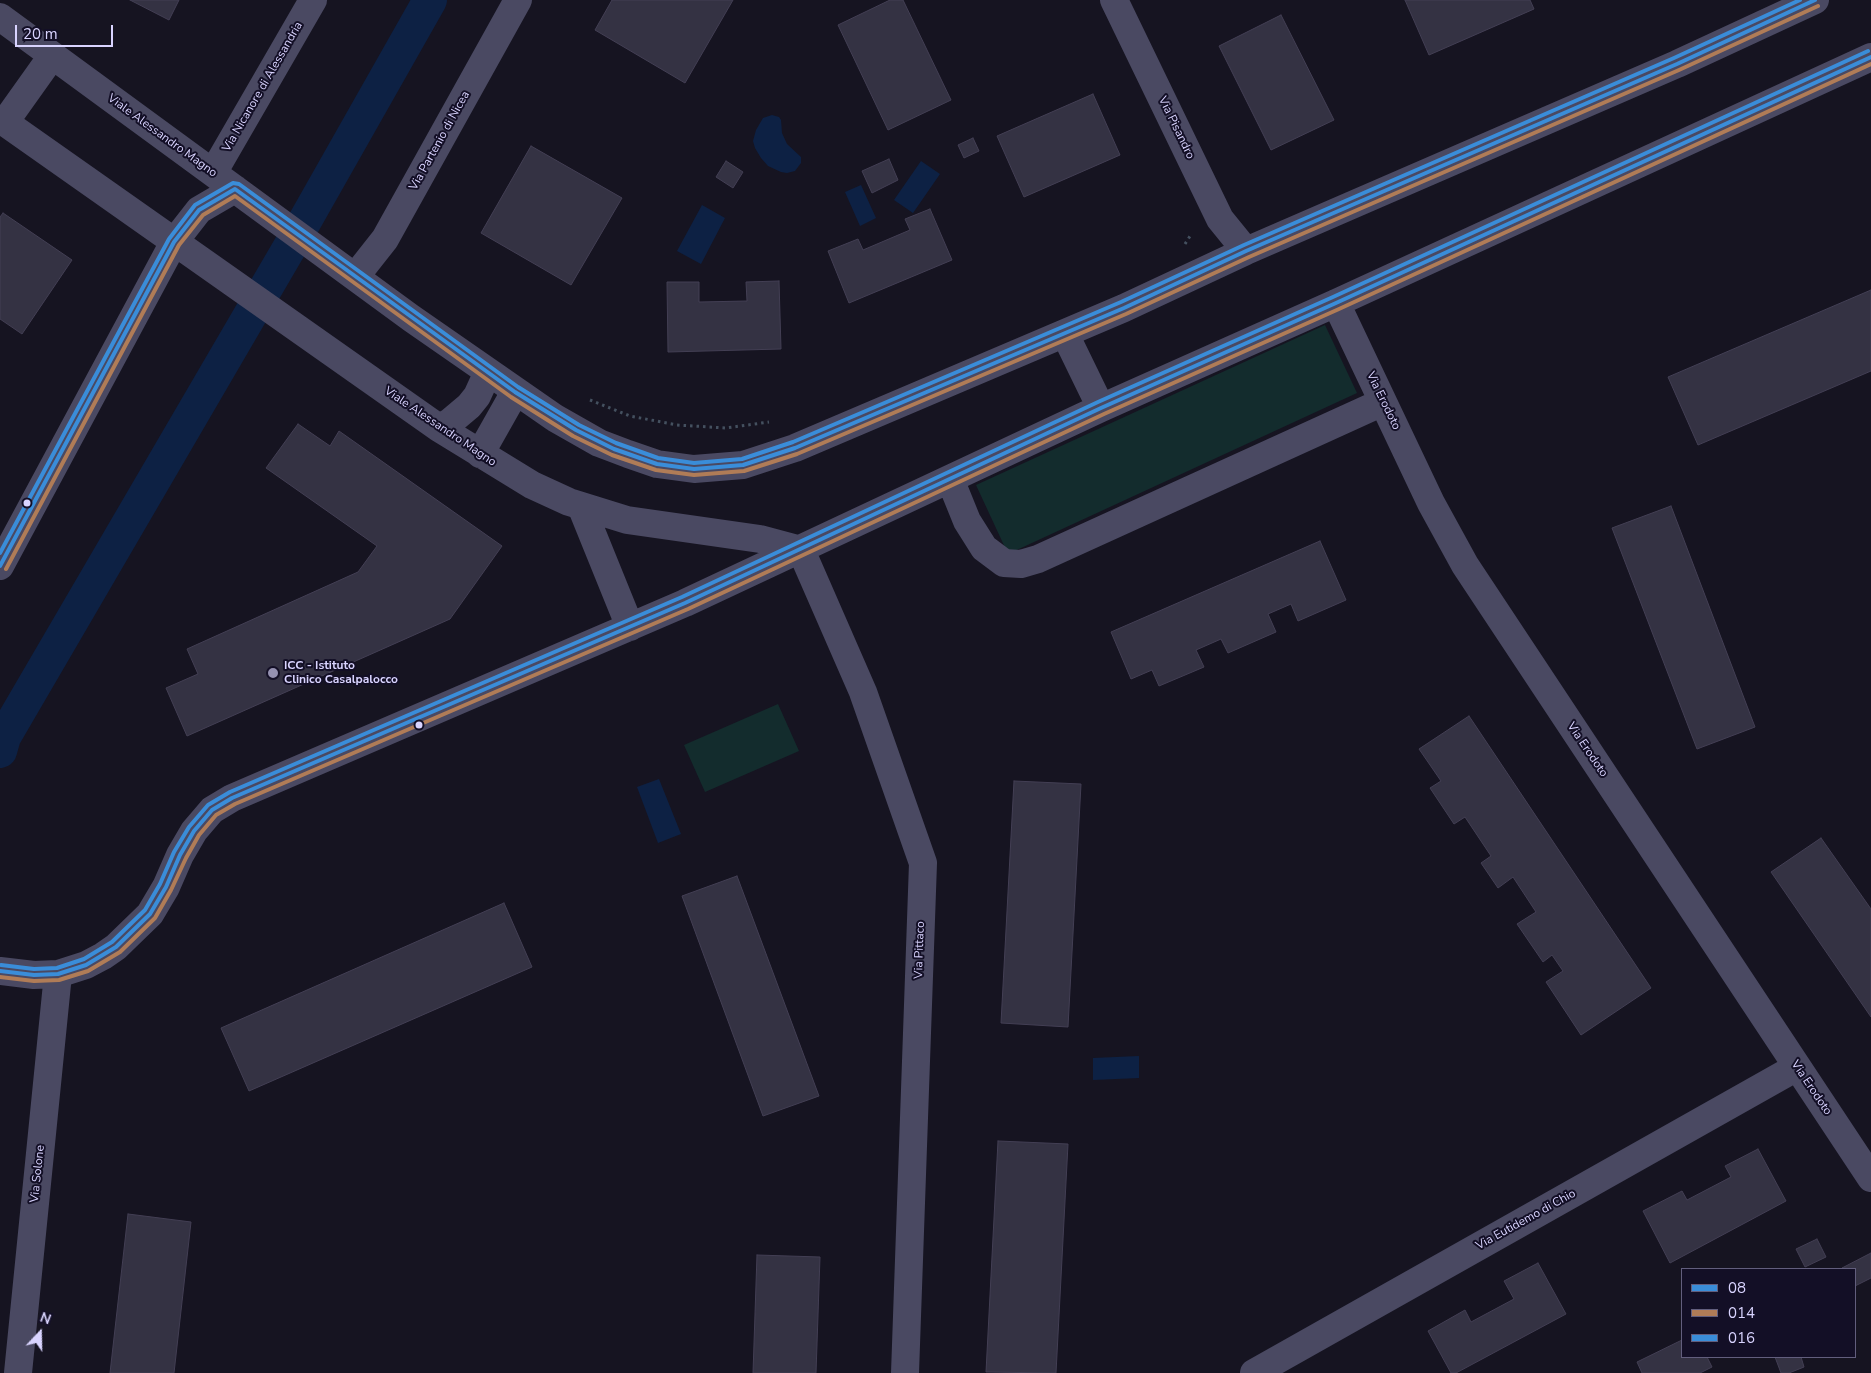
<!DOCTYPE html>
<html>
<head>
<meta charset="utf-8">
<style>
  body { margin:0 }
  #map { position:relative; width:1871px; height:1373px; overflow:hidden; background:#161421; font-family:"Nunito Sans",sans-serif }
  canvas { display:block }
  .legend { position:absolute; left:1681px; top:1268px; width:175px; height:90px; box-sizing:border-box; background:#130f26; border:1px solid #625e7d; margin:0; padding:6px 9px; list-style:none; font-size:15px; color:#d9d4ff }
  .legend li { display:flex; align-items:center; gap:10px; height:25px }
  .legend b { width:25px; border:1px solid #625e7d }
  .north { position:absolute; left:15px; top:1308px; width:50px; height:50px; -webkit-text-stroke:4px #130f26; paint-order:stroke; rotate:21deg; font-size:14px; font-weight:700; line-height:20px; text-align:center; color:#d9d4ff }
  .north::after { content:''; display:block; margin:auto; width:18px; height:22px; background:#d9d4ff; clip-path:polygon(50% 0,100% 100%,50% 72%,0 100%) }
  .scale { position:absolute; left:15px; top:25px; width:98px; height:22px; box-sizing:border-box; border:2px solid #d9d4ff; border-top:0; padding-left:6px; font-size:15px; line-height:18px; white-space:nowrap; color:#d9d4ff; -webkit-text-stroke:4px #130f26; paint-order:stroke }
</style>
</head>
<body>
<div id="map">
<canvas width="1871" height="1373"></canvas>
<ul class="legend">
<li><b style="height:6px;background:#3a8dd9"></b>08</li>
<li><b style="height:6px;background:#b07c57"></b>014</li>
<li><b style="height:6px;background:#3a8dd9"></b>016</li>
</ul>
<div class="north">N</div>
<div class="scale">20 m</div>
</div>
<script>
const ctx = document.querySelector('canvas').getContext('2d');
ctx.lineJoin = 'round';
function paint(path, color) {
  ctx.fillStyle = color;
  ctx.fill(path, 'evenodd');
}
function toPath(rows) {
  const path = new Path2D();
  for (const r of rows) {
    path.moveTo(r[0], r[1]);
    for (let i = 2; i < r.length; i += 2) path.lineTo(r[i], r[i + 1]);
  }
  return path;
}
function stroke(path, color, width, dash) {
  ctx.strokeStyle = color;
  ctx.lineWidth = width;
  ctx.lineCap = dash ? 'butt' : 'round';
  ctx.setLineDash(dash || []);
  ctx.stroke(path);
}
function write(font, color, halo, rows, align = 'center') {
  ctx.font = font + ' "Nunito Sans",sans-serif';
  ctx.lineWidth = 4;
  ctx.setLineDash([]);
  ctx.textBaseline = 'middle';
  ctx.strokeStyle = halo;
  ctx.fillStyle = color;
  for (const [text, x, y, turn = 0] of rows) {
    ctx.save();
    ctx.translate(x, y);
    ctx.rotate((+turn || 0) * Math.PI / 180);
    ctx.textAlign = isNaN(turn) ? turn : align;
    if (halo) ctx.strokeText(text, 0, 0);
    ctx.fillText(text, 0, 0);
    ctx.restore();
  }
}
const green = toPath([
  [1325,325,1357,393,1008,554,976,485],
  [778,704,799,751,705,792,684,745]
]);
const water = toPath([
  [772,115,779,117,781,120,782,133,787,144,801,157,801,163,795,171,787,173,781,172,768,166,761,158,755,148,753,141,756,130,763,118],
  [921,161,940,174,913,213,894,200],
  [861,185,876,218,860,226,845,192],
  [702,205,725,218,701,264,677,251],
  [659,779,681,834,658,843,637,787],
  [1139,1056,1139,1078,1093,1080,1093,1058]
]);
const canal = toPath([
  [0,751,4,737,298,233,430,0]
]);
const building = toPath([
  [130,0,179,0,169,20,130,0],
  [612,0,733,0,685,83,595,30,612,0],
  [890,0,903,0,951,100,888,130,838,25,890,0],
  [1405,0,1530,0,1534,9,1429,55,1405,0],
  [1281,15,1334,120,1271,150,1219,46,1281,15],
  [1093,94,1120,155,1024,197,997,136,1093,94],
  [973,138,979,151,964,158,958,145,973,138],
  [531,146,622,198,571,285,481,233,531,146],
  [889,159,898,180,872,193,862,171,889,159],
  [726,161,743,172,733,188,716,177,726,161],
  [930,209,952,260,849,303,828,251,858,239,863,250,910,230,905,219,930,209],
  [3,213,72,260,22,334,0,319,0,217,3,213],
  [779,281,781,349,668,352,667,282,699,282,699,302,747,301,746,282,779,281],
  [1871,290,1871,371,1698,445,1668,377,1871,290],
  [298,424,330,446,339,431,502,546,450,619,187,736,166,688,198,674,187,649,358,572,377,546,266,468,298,424],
  [1671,506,1755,727,1697,749,1612,528,1671,506],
  [1320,541,1346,600,1298,621,1291,604,1268,614,1276,632,1228,653,1221,639,1196,650,1204,667,1159,686,1152,670,1131,679,1111,632,1320,541],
  [1469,716,1651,988,1581,1035,1546,982,1563,971,1552,955,1543,962,1517,924,1536,912,1513,877,1498,888,1481,863,1491,856,1465,817,1454,824,1430,788,1441,781,1419,749,1469,716],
  [1014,781,1081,784,1068,1027,1001,1023,1014,781],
  [1821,838,1871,909,1871,1017,1771,872,1821,838],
  [737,876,819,1096,763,1116,682,896,737,876],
  [504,903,532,967,249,1091,221,1028,504,903],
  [998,1141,1068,1144,1056,1373,986,1372,998,1141],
  [1758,1149,1786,1201,1670,1263,1643,1211,1682,1191,1687,1200,1731,1177,1725,1166,1758,1149],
  [128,1214,191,1222,174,1373,110,1373,128,1214],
  [1817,1239,1826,1257,1805,1267,1796,1249,1817,1239],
  [1871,1253,1871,1278,1855,1286,1855,1269,1842,1268,1871,1253],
  [757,1255,820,1257,816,1373,753,1373,757,1255],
  [1538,1263,1566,1314,1456,1373,1451,1373,1428,1331,1465,1310,1471,1322,1514,1299,1504,1281,1538,1263],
  [1682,1340,1682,1357,1707,1357,1712,1367,1700,1373,1642,1373,1637,1362,1682,1340],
  [1775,1357,1801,1357,1804,1367,1789,1373,1781,1373,1775,1357]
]);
const path = toPath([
  [1185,244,1192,233],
  [590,400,630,416,677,425,726,428,769,422]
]);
const minor = toPath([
  [1114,0,1220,219,1246,251],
  [0,17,411,318,555,418,599,443,628,454,657,464,694,469,743,465,795,448,1124,308,1246,251,1677,64,1815,0],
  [0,119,439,428,532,485,569,502,627,520,760,539,801,550],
  [5,122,52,56],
  [213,173,313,0],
  [355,277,385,239,518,0],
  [1336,303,1431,503,1465,565,1871,1178],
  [1065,334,1101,408],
  [439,428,450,422,469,406,477,396,488,372],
  [480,454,515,392],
  [950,479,967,521,984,548,1004,563,1021,564,1038,559,1383,402],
  [581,506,630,627],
  [801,550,863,692,923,863,905,1373],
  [0,566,174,242,199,210,235,189],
  [0,971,34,975,58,974,86,965,103,956,116,947,150,914,166,887,180,855,194,831,212,810,232,798,685,603,1101,408,1336,303,1871,57],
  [18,1373,58,974],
  [1254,1373,1797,1067]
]);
const bus1 = toPath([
  [0,566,174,242,199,210,235,189,515,392,576,430,614,449,657,464,694,469,743,465,795,448,1124,308,1246,251,1677,64,1815,0],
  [0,971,34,975,58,974,86,965,116,947,150,914,166,887,180,855,194,831,212,810,232,798,685,603,1101,408,1336,303,1871,57]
]);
const bus2 = toPath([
  [6,569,179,245,203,215,235,196,511,397,573,436,612,455,656,470,694,475,744,471,797,454,1126,314,1249,257,1679,70,1818,6],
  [0,977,34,981,59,980,88,971,120,952,155,918,171,890,186,858,199,835,216,815,235,804,688,609,1104,414,1339,309,1871,64]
]);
const bus3 = toPath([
  [0,553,169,239,195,205,233,183,239,184,518,387,579,425,616,443,658,458,694,463,742,459,793,442,1121,302,1244,245,1674,58,1800,0],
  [1,965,34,969,57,968,84,959,112,942,145,910,160,884,174,852,189,827,208,805,230,792,682,597,1098,402,1333,297,1868,51]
]);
const markers = [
  [27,503,4.5,"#d9d4ff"],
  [273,673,6,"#9591b1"],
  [419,725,4.5,"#d9d4ff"]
];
const streetNames = [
  ["Via Nicanore di Alessandria",263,87,-60],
  ["Via Pisandro",1176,128,64],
  ["Viale Alessandro Magno",162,136,36],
  ["Via Partenio di Nicea",440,141,-61],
  ["Via Erodoto",1383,401,64],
  ["Viale Alessandro Magno",440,427,34],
  ["Via Erodoto",1587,750,56],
  ["Via Pittaco",920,950,-88],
  ["Via Erodoto",1811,1088,56],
  ["Via Solone",38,1174,-84],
  ["Via Eutidemo di Chio",1526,1220,-29]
];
const poiNames = [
  ["ICC - Istituto",284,666],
  ["Clinico Casalpalocco",284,680]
];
paint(green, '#132c2d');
paint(water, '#0d2144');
stroke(canal, '#0d2144', 34);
paint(building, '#343243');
stroke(building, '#433f54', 1);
stroke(path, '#44505f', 3, [2.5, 4]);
stroke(minor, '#4a4962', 28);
stroke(bus1, '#3a8dd9', 4);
stroke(bus2, '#b07c57', 4);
stroke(bus3, '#3a8dd9', 4);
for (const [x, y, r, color] of markers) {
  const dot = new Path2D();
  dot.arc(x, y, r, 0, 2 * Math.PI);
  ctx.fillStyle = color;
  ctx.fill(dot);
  stroke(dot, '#130f26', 2);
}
write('12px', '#d9d4ff', '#130f26', streetNames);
write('bold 12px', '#d9d4ff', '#130f26', poiNames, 'left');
</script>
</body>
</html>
